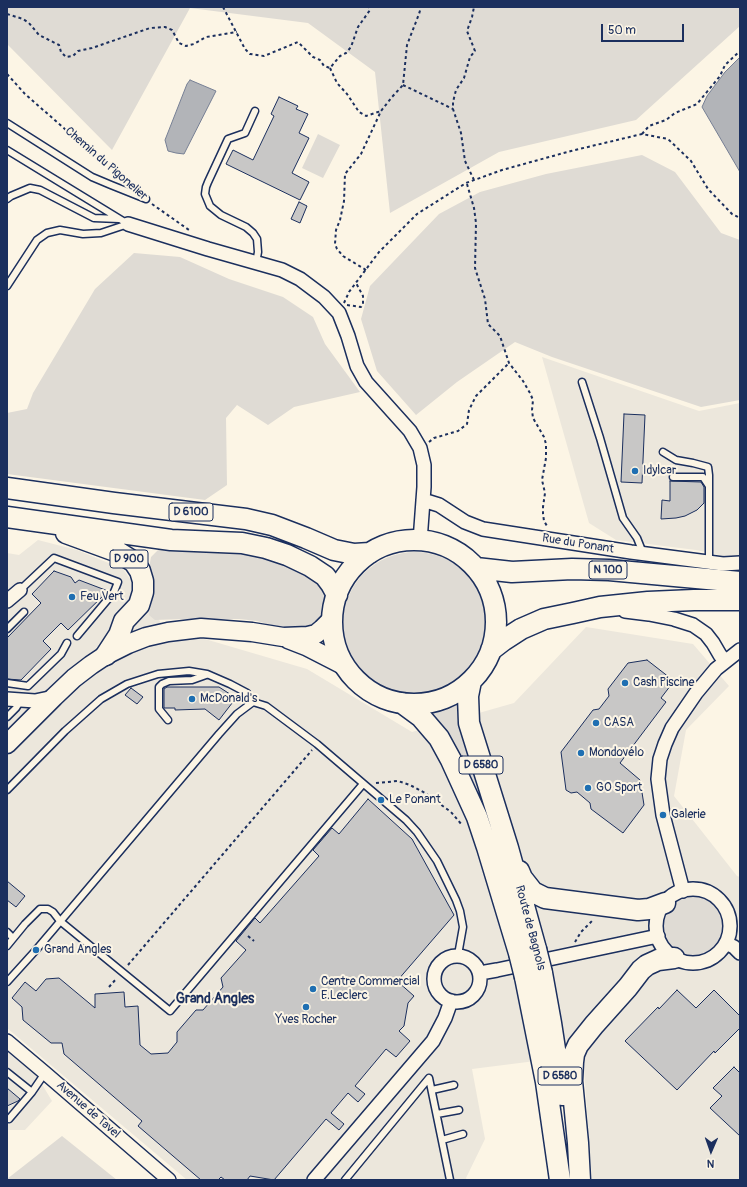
<!DOCTYPE html>
<html>
<head>
<meta charset="utf-8">
<style>
  body { margin:0 }
  #map { position:relative; width:747px; height:1187px; overflow:hidden; background:#fcf5e5; font-family:Pangolin,sans-serif }
  canvas { display:block }
  .frame { position:absolute; inset:0; border:8px solid #1b2f5e; pointer-events:none }
  .north { position:absolute; left:691px; top:1131px; width:40px; height:40px; -webkit-text-stroke:3px #fcf5e5; paint-order:stroke; rotate:182deg; font-size:11px; font-weight:700; line-height:16px; text-align:center; color:#1b2f5e }
  .north::after { content:''; display:block; margin:auto; width:14px; height:18px; background:#1b2f5e; clip-path:polygon(50% 0,100% 100%,50% 72%,0 100%) }
  .scale { position:absolute; left:601px; top:24px; width:83px; height:18px; box-sizing:border-box; border:2px solid #1b2f5e; border-top:0; padding-left:5px; font-size:12px; line-height:14px; white-space:nowrap; color:#1b2f5e; -webkit-text-stroke:3px #fcf5e5; paint-order:stroke }
</style>
</head>
<body>
<div id="map">
<canvas width="747" height="1187"></canvas>
<div class="frame"></div>
<div class="north">N</div>
<div class="scale">50 m</div>
</div>
<script>
const ctx = document.querySelector('canvas').getContext('2d');
ctx.lineJoin = 'round';
function paint(path, color) {
  ctx.fillStyle = color;
  ctx.fill(path, 'evenodd');
}
function toPath(rows) {
  const path = new Path2D();
  for (const r of rows) {
    if (r.length === 3) {
      path.moveTo(r[0] + r[2], r[1]);
      path.arc(r[0], r[1], r[2], 0, 2 * Math.PI);
      continue;
    }
    path.moveTo(r[0], r[1]);
    for (let i = 2; i < r.length; i += 2) path.lineTo(r[i], r[i + 1]);
  }
  return path;
}
function stroke(path, color, width, dash) {
  ctx.strokeStyle = color;
  ctx.lineWidth = width;
  ctx.lineCap = dash ? 'butt' : 'round';
  ctx.setLineDash(dash || []);
  ctx.stroke(path);
}
function write(font, color, halo, rows, align = 'center') {
  ctx.font = font + ' Pangolin,sans-serif';
  ctx.lineWidth = 4;
  ctx.setLineDash([]);
  ctx.textBaseline = 'middle';
  ctx.strokeStyle = halo;
  ctx.fillStyle = color;
  for (const [text, x, y, turn = 0] of rows) {
    ctx.save();
    ctx.translate(x, y);
    ctx.rotate((+turn || 0) * Math.PI / 180);
    ctx.textAlign = isNaN(turn) ? turn : align;
    if (halo) ctx.strokeText(text, 0, 0);
    ctx.fillText(text, 0, 0);
    ctx.restore();
  }
}
const built = toPath([
  [542,357,699,411,740,403,740,570,732,570,728,557,696,550,616,540,589,523],
  [38,540,77,550,123,569,164,627,307,669,412,732,514,703,586,627,693,644,729,686,686,730,674,796,737,876,740,877,740,1180,592,1180,583,1055,472,1069,485,1139,466,1178,467,1180,187,1180,7,1028,7,553,19,555],
  [7,1052,37,1076,52,1101,25,1130,7,1130]
]);
const green = toPath([
  [7,7,740,7,740,26,636,120,499,152,390,213,375,72,308,23,190,8,112,150,7,44],
  [318,134,340,145,323,178,302,168],
  [642,155,675,172,721,233,740,240,740,400,701,407,552,357,515,342,457,382,416,415,377,371,361,319,370,286,439,214,480,192,546,174],
  [134,253,180,257,229,279,283,297,313,317,325,344,360,392,294,407,268,425,237,405,226,418,227,485,205,500,7,474,7,413,27,409,33,393,95,289],
  [161,547,234,552,280,561,314,578,323,589,326,602,325,611,319,618,310,626,297,629,271,625,257,621,239,619,184,619,155,620,149,615,152,601,150,581,149,568,151,557],
  [415,624,72],
  [461,701,508,868,444,728,430,713,446,709],
  [694,927,31],
  [62,1136,117,1180,7,1180,7,1179]
]);
const water = toPath([
  [740,57,740,172,702,107,707,96,725,72,740,57],
  [190,80,216,91,184,154,176,153,168,151,165,140,187,84,190,80]
]);
const building = toPath([
  [279,97,298,106,296,109,308,114,299,133,309,138,292,173,309,182,300,200,226,164,233,150,253,160,274,116,271,114,279,97],
  [299,202,307,206,300,223,291,219,299,202],
  [624,414,645,415,642,483,621,482,624,414],
  [670,481,701,482,704,487,704,503,697,510,685,516,676,518,661,519,662,500,670,501,670,481],
  [54,571,71,577,75,583,79,580,108,591,68,630,61,623,43,641,51,649,21,680,7,679,7,638,41,603,32,594,54,571],
  [647,660,674,681,661,698,666,702,620,763,640,780,644,805,623,833,591,809,590,803,577,792,571,793,566,790,561,752,593,710,599,709,609,696,608,689,628,663,647,660],
  [167,687,219,687,236,698,219,720,205,709,175,710,175,708,164,708,164,689,167,687],
  [131,688,143,697,137,704,125,695,131,688],
  [368,799,412,839,454,915,397,981,414,996,408,1003,404,1026,399,1031,410,1041,396,1057,386,1049,355,1086,365,1094,358,1102,348,1093,331,1113,344,1124,339,1130,326,1119,274,1180,250,1176,247,1180,225,1180,221,1177,218,1180,201,1180,138,1126,142,1121,64,1054,62,1043,51,1043,23,1020,22,1007,12,998,25,982,36,991,46,979,59,978,95,1008,95,994,124,992,125,1007,138,1006,140,1045,151,1054,168,1053,177,1042,177,1032,196,1010,203,1010,223,987,221,978,246,950,236,941,255,918,260,923,319,856,313,850,332,828,339,834,368,799],
  [7,881,25,896,16,907,7,900,7,881],
  [677,990,696,1008,714,990,740,1016,740,1028,715,1053,714,1051,677,1090,625,1041,658,1007,659,1009,677,990],
  [734,1067,740,1073,740,1136,710,1108,722,1096,713,1088,734,1067],
  [7,1088,20,1099,18,1101,7,1106,7,1088]
]);
const path = toPath([
  [223,7,245,49,250,54,264,56,298,42,313,57,320,60,324,66,330,68,340,56,346,53,351,47,358,27,370,10,369,7],
  [7,14,23,19,29,23,39,35,59,45,61,52,66,57,73,56,78,51,92,48,150,28,165,27,172,30,179,43,186,46,194,44,206,37,237,32],
  [330,68,337,83,347,94,359,112,366,116,381,111],
  [7,74,25,94,122,179],
  [403,85,453,109],
  [642,134,649,126,666,120,675,113,697,104,720,76,725,65,740,51],
  [474,180,465,161,461,133,453,109,453,102,456,90,464,78,470,57,475,51,467,31,472,17,474,7],
  [467,184,474,208,476,223,475,268,485,299,488,324,500,336,509,363,523,381,530,393,533,400,532,410,533,418,544,437,546,444,546,458,542,480,545,493,543,507,543,514,544,521,547,526],
  [152,204,189,230],
  [366,270,343,256,337,249,335,244,336,230,340,220,344,201,345,174,361,154,381,111,392,97,403,85,407,45,419,14,421,7],
  [344,303,349,292,379,252,417,214,466,183,502,170,571,151,642,134,668,139,691,161,708,189,732,214,740,218],
  [347,305,361,307,363,304,363,296,356,283],
  [429,442,434,438,458,431,467,424,469,410,476,396,509,363],
  [376,783,398,781,410,785,425,793,451,812,462,825],
  [248,936,254,941],
  [575,942,581,932,594,919],
  [128,965,312,750],
  [109,987,117,978]
]);
const service = toPath([
  [255,111,245,133,228,139,208,182,206,187,205,194,210,206,221,215,246,227,253,233,257,239,258,252,256,263],
  [7,123,92,177,111,185,146,199],
  [7,150,128,224],
  [7,199,11,196,30,188,40,190,94,218,119,219],
  [7,286,37,240,47,233,60,230,83,234,101,233,128,224],
  [582,382,600,438,623,518,637,538,643,553],
  [663,452,676,460,693,463,708,467,709,475,709,486],
  [673,477,703,477,709,486,709,562],
  [20,590,54,558,118,582,114,592,77,636],
  [7,629,24,612],
  [7,683,28,686,61,654,67,643],
  [7,717,16,708,21,700],
  [168,720,159,709,159,687,162,684,169,681,192,680,206,675],
  [7,790,65,731,101,699,127,684,158,674,189,671,207,674,230,684,247,693,253,702,266,706,317,744,406,820,417,832,437,861,456,900,460,911,463,927,458,955],
  [7,932,13,938],
  [7,946,25,924,40,909,48,909,53,912,60,921,170,1011,363,784],
  [7,982,36,950,219,734,237,714,253,702],
  [7,1072,32,1092],
  [432,1090,454,1085],
  [437,1114,459,1110],
  [9,1119,32,1092,45,1073],
  [442,1140,463,1134],
  [345,1180,429,1078,450,1180]
]);
const minor = toPath([
  [128,224,208,249,282,270,300,279,324,297,339,313,348,336,357,366,366,382,410,431,420,448,424,465,424,487,420,541],
  [423,500,439,505,465,522,483,529,631,552,723,564,740,563],
  [7,601,20,590],
  [625,611,649,614,674,619,693,625,706,634,713,643,720,655,725,661],
  [7,699,35,701,54,697],
  [693,926,37],
  [683,891,663,815,658,779,660,759,665,744,672,728,696,693,716,669,740,650],
  [726,943,734,947,740,953],
  [457,979,23],
  [480,973,497,970,658,936],
  [7,1041,45,1073,169,1180],
  [314,1180,433,1041,445,1018,451,1001]
]);
const secondary = toPath([
  [288,639,306,646,345,666],
  [7,744,54,697,74,678,91,665,106,655,128,644,146,637,168,632,201,628,252,632,283,637,308,636,316,634,322,629,332,619]
]);
const primary = toPath([
  [7,488,114,503,246,519,272,525,306,538,334,550,354,554,370,553],
  [7,517,171,540,242,543,266,548,287,555,310,566,325,576,331,584,337,595],
  [66,533,118,552,134,562,140,571,143,581,143,592,139,605,124,621,119,635,106,655],
  [414,622,82],
  [476,568,512,572,572,569,609,570,740,582],
  [491,650,504,640,521,629,544,619,573,613,600,607,648,602,694,600,740,600],
  [471,681,468,696,469,723,508,848,536,949],
  [402,703,421,717,439,738,451,760,477,817,487,847,519,953],
  [519,871,522,878,533,892,545,898,638,910,649,909,665,903],
  [542,973,551,1023,562,1095],
  [525,977,546,1082,560,1180],
  [580,1180,578,1143,572,1081,573,1062,574,1054,578,1045,594,1025,628,987,641,970,647,965,658,960,674,958]
]);
const primaryBridge = toPath([
  [536,949,542,973],
  [519,953,525,977]
]);
const markers = [
  [635,471,4,"#1f6fb2"],
  [72,597,4,"#1f6fb2"],
  [625,683,4,"#1f6fb2"],
  [192,699,4,"#1f6fb2"],
  [596,723,4,"#1f6fb2"],
  [581,753,4,"#1f6fb2"],
  [588,788,4,"#1f6fb2"],
  [381,800,4,"#1f6fb2"],
  [663,815,4,"#1f6fb2"],
  [36,950,4,"#1f6fb2"],
  [313,989,4,"#1f6fb2"],
  [306,1007,4,"#1f6fb2"]
];
const shields = [
  [191,512,44],
  [129,559,38],
  [608,570,38],
  [481,765,44],
  [560,1076,44]
];
const shieldNames = [
  ["D 6100",191,512],
  ["D 900",129,559],
  ["N 100",608,570],
  ["D 6580",481,765],
  ["D 6580",560,1076]
];
const streetNames = [
  ["Chemin du Pigonelier",106,164,41],
  ["Rue du Ponant",578,544,9],
  ["Route de Bagnols",530,928,75],
  ["Avenue de Tavel",88,1110,41]
];
const poiNames = [
  ["Idylcar",643,471],
  ["Feu Vert",80,597],
  ["Cash Piscine",633,683],
  ["McDonald's",200,699],
  ["CASA",604,723],
  ["Mondovélo",589,753],
  ["GO Sport",596,788],
  ["Le Ponant",389,800],
  ["Galerie",671,815],
  ["Grand Angles",44,950],
  ["Centre Commercial",321,982],
  ["E.Leclerc",321,996],
  ["Yves Rocher",306,1020,"center"]
];
const quarterNames = [
  ["Grand Angles",215,999]
];
paint(built, '#ece7dc');
paint(green, '#dfdbd4');
paint(water, '#b2b4b8');
stroke(water, '#767f94', 1);
paint(building, '#c8c7c6');
stroke(building, '#1b2f5e', 1);
stroke(service, '#1b2f5e', 9);
stroke(minor, '#1b2f5e', 16);
stroke(secondary, '#1b2f5e', 21);
stroke(primary, '#1b2f5e', 23);
stroke(path, '#1b2f5e', 2, [3, 3]);
stroke(service, '#fcf5e5', 6);
stroke(minor, '#fcf5e5', 13);
stroke(secondary, '#fcf5e5', 18);
stroke(primary, '#fcf5e5', 20);
stroke(primaryBridge, '#1b2f5e', 23, []);
stroke(primaryBridge, '#fcf5e5', 20);
for (const [x, y, r, color] of markers) {
  const dot = new Path2D();
  dot.arc(x, y, r, 0, 2 * Math.PI);
  ctx.fillStyle = color;
  ctx.fill(dot);
  stroke(dot, '#fcf5e5', 1.5);
}
for (const [x, y, w] of shields) {
  const box = new Path2D();
  box.roundRect(x - w / 2, y - 9, w, 18, 3);
  ctx.fillStyle = '#fcf5e5';
  ctx.fill(box);
  stroke(box, '#1b2f5e', 1);
}
write('bold 11px', '#1b2f5e', null, shieldNames);
write('12px', '#1b2f5e', '#fcf5e5', streetNames);
write('12px', '#1b2f5e', '#fcf5e5', poiNames, 'left');
write('bold 14px', '#1b2f5e', '#fcf5e5', quarterNames);
</script>
</body>
</html>
